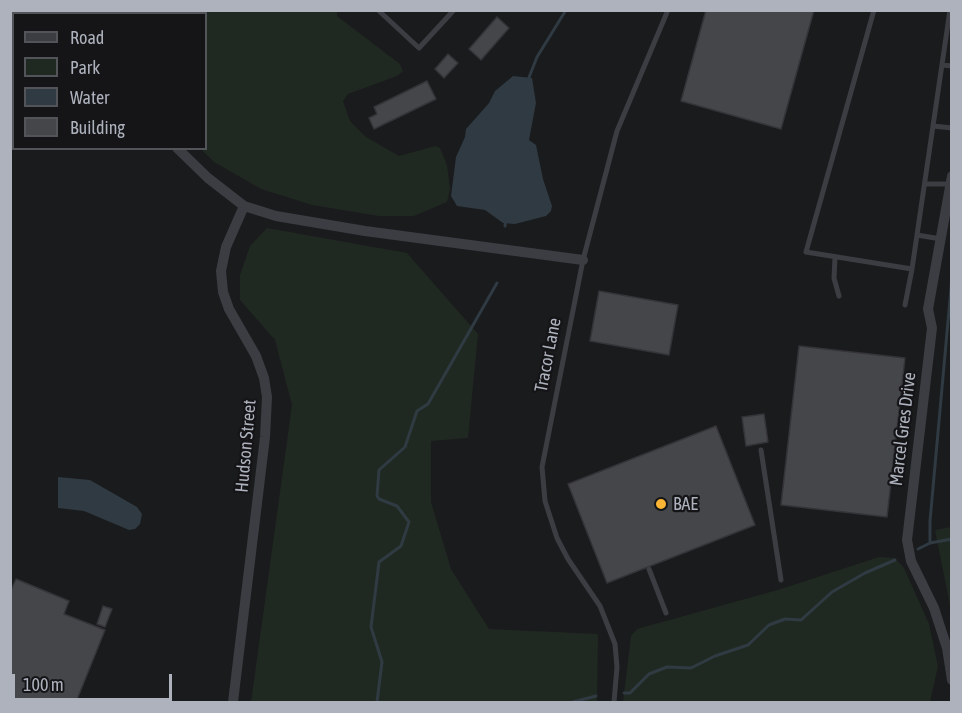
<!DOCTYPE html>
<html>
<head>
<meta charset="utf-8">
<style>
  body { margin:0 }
  #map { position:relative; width:962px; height:713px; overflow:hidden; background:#1a1b1d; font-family:"Asap Condensed",sans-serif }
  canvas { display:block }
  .frame { position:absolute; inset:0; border:12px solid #adb2bd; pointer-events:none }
  .legend { position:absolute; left:12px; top:12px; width:195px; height:138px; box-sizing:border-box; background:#151518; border:2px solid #52545a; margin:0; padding:8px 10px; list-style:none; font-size:18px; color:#adb2bd }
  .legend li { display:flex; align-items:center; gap:12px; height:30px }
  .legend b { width:30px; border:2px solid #52545a }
  .scale { position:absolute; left:12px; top:674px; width:160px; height:27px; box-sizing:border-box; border:3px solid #adb2bd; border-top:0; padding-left:8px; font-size:18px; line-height:21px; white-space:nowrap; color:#adb2bd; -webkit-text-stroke:4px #151518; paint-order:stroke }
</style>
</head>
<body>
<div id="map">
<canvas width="962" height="713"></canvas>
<div class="frame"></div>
<ul class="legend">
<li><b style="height:8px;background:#3b3d42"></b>Road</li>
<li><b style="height:16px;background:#202921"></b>Park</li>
<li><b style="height:16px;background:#2f3a42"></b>Water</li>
<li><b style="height:16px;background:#44464a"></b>Building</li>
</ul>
<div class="scale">100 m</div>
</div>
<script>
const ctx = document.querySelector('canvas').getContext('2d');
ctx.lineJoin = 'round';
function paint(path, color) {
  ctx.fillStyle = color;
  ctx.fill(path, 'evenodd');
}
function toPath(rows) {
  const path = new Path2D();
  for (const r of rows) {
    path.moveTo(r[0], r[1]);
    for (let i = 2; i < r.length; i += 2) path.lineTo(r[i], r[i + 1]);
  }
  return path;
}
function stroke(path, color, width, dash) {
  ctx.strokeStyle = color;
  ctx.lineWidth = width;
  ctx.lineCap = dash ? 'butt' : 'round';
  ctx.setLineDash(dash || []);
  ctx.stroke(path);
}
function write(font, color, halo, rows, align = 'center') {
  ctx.font = font + ' "Asap Condensed",sans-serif';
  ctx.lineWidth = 4.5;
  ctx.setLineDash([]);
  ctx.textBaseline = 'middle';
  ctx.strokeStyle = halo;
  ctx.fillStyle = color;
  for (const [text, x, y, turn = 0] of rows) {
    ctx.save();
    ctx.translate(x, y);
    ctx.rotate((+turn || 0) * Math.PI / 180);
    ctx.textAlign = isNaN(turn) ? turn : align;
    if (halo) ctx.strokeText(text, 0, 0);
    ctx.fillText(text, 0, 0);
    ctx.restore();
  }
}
const green = toPath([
  [152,11,337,11,337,16,400,64,403,71,397,76,348,94,343,101,350,121,366,137,399,156,435,146,440,148,447,165,450,189,447,202,414,216,379,216,312,205,261,189,214,162,201,149,206,148,206,14,147,13],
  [267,228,407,253,478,334,468,438,431,441,431,502,451,569,489,629,598,634,597,702,251,702,292,405,275,340,240,300,240,275,250,246],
  [951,527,952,527,951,610,935,530],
  [879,557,895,558,904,568,929,624,938,666,930,702,623,702,631,636,637,629,781,589]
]);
const water = toPath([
  [513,76,532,78,536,103,529,140,536,145,543,179,552,206,551,211,546,216,515,224,503,223,485,210,457,206,451,196,456,157,465,137,466,129,489,103,495,91],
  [58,477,90,480,137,507,142,514,140,524,135,529,129,530,84,511,58,508]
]);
const stream = toPath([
  [528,80,537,57,566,10],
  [505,226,506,219],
  [930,543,930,521,952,277],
  [918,549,930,543,952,539],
  [624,693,630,693,649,674,667,667,691,668,715,656,748,645,769,625,785,619,801,620,832,592,865,573,895,560],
  [377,702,382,662,371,627,379,562,401,546,409,522,397,506,379,499,377,496,379,470,405,447,417,411,428,404,497,283],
  [573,702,596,696]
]);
const building = toPath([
  [706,10,814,10,781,129,681,101,706,10],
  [497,17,509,28,481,60,469,49,497,17],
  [448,54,458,63,444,78,435,69,448,54],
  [427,81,436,99,374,129,369,118,377,114,374,107,427,81],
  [599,291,678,305,669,355,590,341,599,291],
  [799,346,905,358,887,517,781,505,799,346],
  [764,414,768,442,746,446,742,417,764,414],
  [716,426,755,525,607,583,568,484,716,426],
  [16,579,69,601,64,614,105,630,76,702,10,702,10,592,16,579],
  [103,606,112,609,105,627,97,624,103,606]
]);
const service = toPath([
  [378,10,419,48,454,10],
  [874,10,806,252,912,269],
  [119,14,124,10],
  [942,65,952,66],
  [933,126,952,128],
  [925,184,950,184],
  [917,235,941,239],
  [835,257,834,278,839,296],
  [905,305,912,269,950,10],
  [761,450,781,580],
  [649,569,666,613],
  [614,702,617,667,615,644,600,606,568,559,557,538,545,501,542,467,583,260,617,131,668,10]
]);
const minor = toPath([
  [64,10,66,14],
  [86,10,87,14],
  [10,72,14,71],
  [177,148,208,178,244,206,276,216,365,231,583,260],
  [952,176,928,309,932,328,907,540,911,561,934,608,947,648,952,680],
  [233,702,265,437,267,397,264,378,256,356,229,309,223,292,221,271,226,247,244,206]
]);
const markers = [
  [661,504,6,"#fbb434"]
];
const streetNames = [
  ["Tracor Lane",548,355,-79],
  ["Marcel Gres Drive",903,429,-83],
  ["Hudson Street",246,446,-85]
];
const poiNames = [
  ["BAE",673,504]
];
paint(green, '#202921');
paint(water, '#2f3a42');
stroke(stream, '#2f3a42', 3);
paint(building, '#44464a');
stroke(building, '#343439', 1.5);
stroke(service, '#3b3d42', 5);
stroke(minor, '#3b3d42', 10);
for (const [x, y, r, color] of markers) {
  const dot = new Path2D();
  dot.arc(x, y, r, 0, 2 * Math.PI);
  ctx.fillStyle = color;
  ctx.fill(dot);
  stroke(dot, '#151518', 2);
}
write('18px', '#adb2bd', '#151518', streetNames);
write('18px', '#adb2bd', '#151518', poiNames, 'left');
</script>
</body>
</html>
